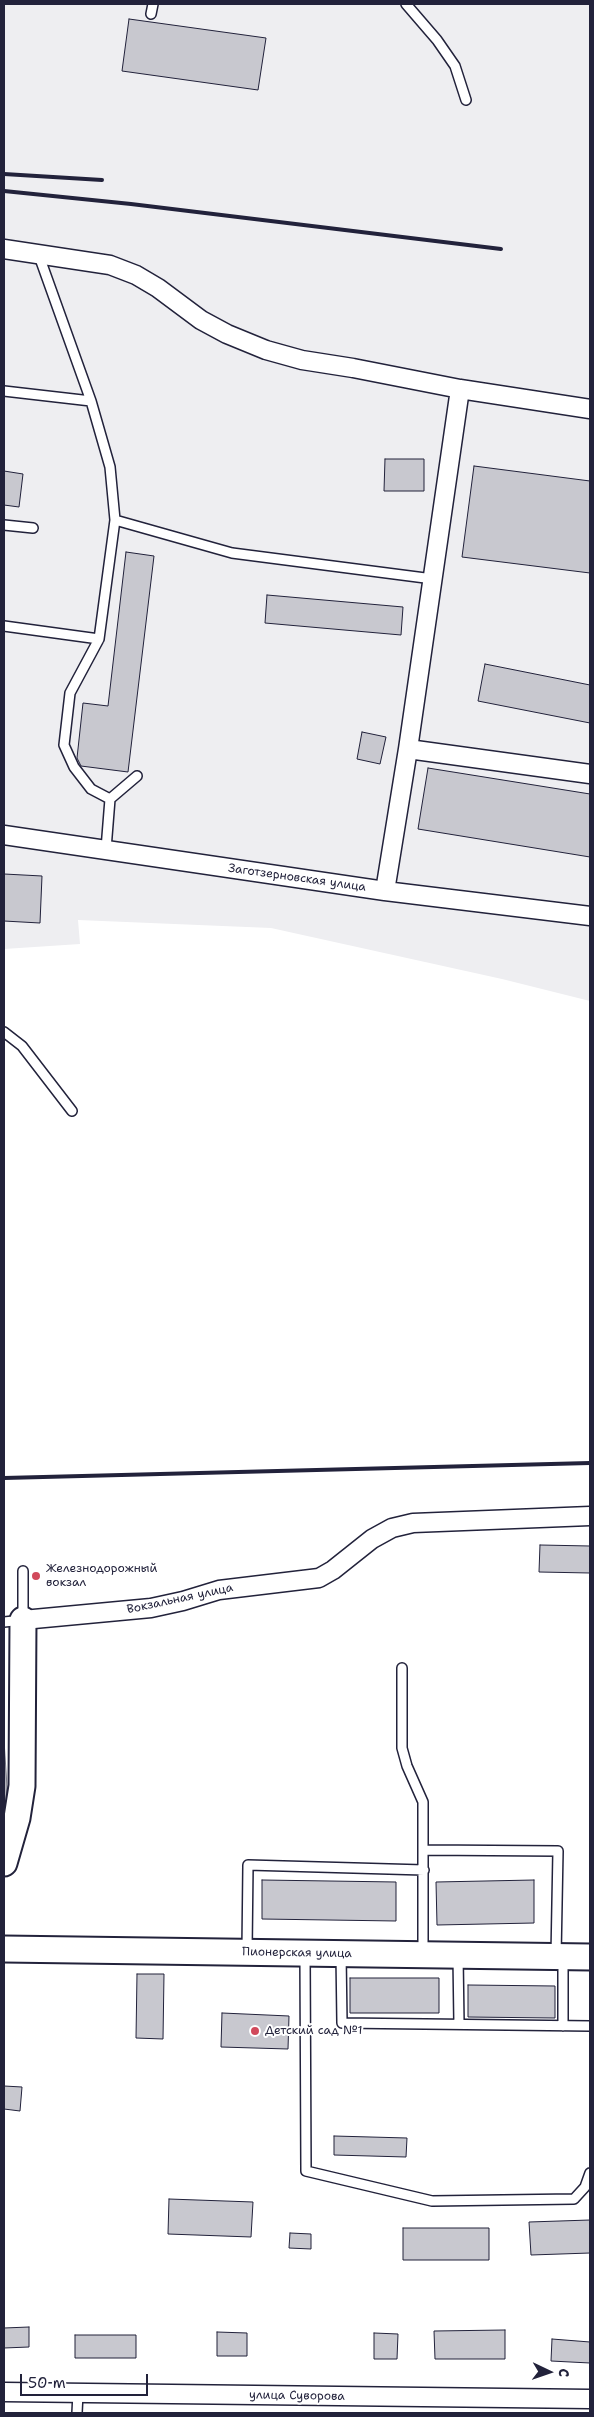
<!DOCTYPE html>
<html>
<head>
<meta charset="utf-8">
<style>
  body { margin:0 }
  #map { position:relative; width:594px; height:2417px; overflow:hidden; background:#fff; font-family:"Shantell Sans",sans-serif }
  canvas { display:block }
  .frame { position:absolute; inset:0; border:5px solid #22223b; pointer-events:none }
  .north { position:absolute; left:524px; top:2347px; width:50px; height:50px; -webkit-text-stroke:4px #fff; paint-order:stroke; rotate:93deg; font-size:14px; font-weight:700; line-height:20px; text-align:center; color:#22223b }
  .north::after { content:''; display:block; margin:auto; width:18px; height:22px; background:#22223b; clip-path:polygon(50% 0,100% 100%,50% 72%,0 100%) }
  .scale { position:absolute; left:20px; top:2374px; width:128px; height:22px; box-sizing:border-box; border:2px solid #22223b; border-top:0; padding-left:6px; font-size:15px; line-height:18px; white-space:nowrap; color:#22223b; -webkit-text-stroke:4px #fff; paint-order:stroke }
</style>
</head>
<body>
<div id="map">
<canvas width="594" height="2417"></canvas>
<div class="frame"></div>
<div class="north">С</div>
<div class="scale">50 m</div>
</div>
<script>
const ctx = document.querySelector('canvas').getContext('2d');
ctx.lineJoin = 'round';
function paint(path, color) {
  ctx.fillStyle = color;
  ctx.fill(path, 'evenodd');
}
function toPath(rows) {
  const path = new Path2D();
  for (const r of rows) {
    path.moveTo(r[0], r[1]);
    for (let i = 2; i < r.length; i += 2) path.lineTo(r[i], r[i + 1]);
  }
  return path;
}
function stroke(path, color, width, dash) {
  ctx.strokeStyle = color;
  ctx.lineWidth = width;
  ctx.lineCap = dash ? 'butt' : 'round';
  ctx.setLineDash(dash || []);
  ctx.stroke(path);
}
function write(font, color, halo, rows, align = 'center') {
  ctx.font = font + ' "Shantell Sans",sans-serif';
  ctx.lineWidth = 4;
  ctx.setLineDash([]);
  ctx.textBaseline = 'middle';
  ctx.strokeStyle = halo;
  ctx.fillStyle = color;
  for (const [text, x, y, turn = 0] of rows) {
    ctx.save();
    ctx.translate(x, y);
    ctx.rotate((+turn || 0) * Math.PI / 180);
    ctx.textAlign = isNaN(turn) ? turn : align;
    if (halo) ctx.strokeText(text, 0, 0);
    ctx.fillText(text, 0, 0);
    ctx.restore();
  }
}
const built = toPath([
  [4,4,590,4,590,1001,502,979,271,928,78,920,80,944,4,949]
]);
const water = toPath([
  [4,1740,7,1787,4,1823,4,1740]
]);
const building = toPath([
  [129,19,266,38,258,90,122,71,129,19],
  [385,459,424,459,424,491,384,491,385,459],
  [474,466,590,481,590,573,462,557,474,466],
  [4,471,23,474,19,507,4,505,4,471],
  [126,552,154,556,128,772,81,766,77,758,83,703,108,706,126,552],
  [267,595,403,607,401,635,265,623,267,595],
  [485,664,590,685,590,723,478,701,485,664],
  [362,732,386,737,380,764,357,759,362,732],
  [428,768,590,794,590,857,418,829,428,768],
  [4,874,42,876,40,923,4,921,4,874],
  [540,1545,590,1546,590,1573,539,1572,540,1545],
  [262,1880,396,1882,396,1921,262,1919,262,1880],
  [534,1880,534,1923,437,1925,436,1882,534,1880],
  [137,1974,164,1974,163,2039,136,2038,137,1974],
  [350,1978,439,1978,439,2013,350,2013,350,1978],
  [468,1985,555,1986,555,2018,468,2017,468,1985],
  [222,2013,289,2016,288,2049,221,2047,222,2013],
  [4,2086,22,2087,20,2111,4,2109,4,2086],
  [334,2136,407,2138,406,2157,334,2155,334,2136],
  [169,2199,253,2202,251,2237,168,2234,169,2199],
  [590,2220,590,2253,531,2255,529,2222,590,2220],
  [403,2228,489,2228,489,2260,403,2260,403,2228],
  [290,2233,311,2234,311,2249,289,2248,290,2233],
  [29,2327,29,2347,4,2348,4,2328,29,2327],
  [505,2330,505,2359,435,2359,434,2331,505,2330],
  [217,2332,247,2333,247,2356,217,2356,217,2332],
  [374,2333,398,2334,397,2359,374,2359,374,2333],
  [75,2335,136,2335,136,2358,75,2358,75,2335],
  [552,2339,590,2342,590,2363,551,2361,552,2339]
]);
const lane = toPath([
  [406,4,437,40,455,66,466,100],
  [151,14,153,4],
  [38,253,91,401,110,467,115,520],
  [4,391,91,401],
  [4,525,33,528],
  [4,626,99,639,115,520,232,553,433,579],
  [99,639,70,693,64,745,74,767,91,789,110,799,106,849],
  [110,799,137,776],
  [4,1032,22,1046,72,1111],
  [4,1622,23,1620,23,1571],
  [402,1668,402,1748,407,1766,423,1802,423,1954],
  [424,1850,558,1851,556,1956],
  [247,1950,248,1865,424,1870],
  [305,1954,306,2171,432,2201,574,2199,585,2187,590,2173],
  [341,1954,342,2023,590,2026],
  [458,1956,459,2024],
  [563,2026,563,1958],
  [77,2413,78,2393]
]);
const street = toPath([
  [4,249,110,265,136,275,158,288,201,320,227,334,266,350,302,360,353,368,460,389,590,409],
  [408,749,460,389],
  [4,835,385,891,590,916],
  [385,891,408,749,590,774],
  [23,1620,151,1608,183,1601,219,1590,319,1578,333,1570,372,1539,392,1528,413,1523,590,1516],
  [4,2392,590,2399]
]);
const secondary = toPath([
  [4,1863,17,1818,22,1786,23,1620],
  [4,1949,590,1957]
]);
const rail = toPath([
  [4,174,102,180],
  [4,191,131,204,501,249],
  [4,1478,590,1463]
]);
const markers = [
  [36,1576,5,"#d1495b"],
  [255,2031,5,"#d1495b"]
];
const streetNames = [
  ["Заготзерновская улица",297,878,8],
  ["Вокзальная улица",180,1599,-12],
  ["Пионерская улица",297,1953,1],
  ["улица Суворова",297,2396,1]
];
const poiNames = [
  ["Железнодорожный",46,1569],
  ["вокзал",46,1583],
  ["Детский сад №1",265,2031]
];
paint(built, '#eeeef1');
paint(water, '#b4b4bc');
stroke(water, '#7a7a88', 1);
paint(building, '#c8c8cf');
stroke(building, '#22223b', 1);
stroke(lane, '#22223b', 12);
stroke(street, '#22223b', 21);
stroke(secondary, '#22223b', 29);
stroke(lane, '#fff', 9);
stroke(street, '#fff', 18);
stroke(secondary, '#fff', 25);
stroke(rail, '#22223b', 4);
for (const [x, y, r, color] of markers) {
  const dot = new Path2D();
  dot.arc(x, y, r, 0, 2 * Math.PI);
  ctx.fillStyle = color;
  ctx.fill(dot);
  stroke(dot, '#fff', 2);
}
write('12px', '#22223b', '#fff', streetNames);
write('12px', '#22223b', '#fff', poiNames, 'left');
</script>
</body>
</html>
